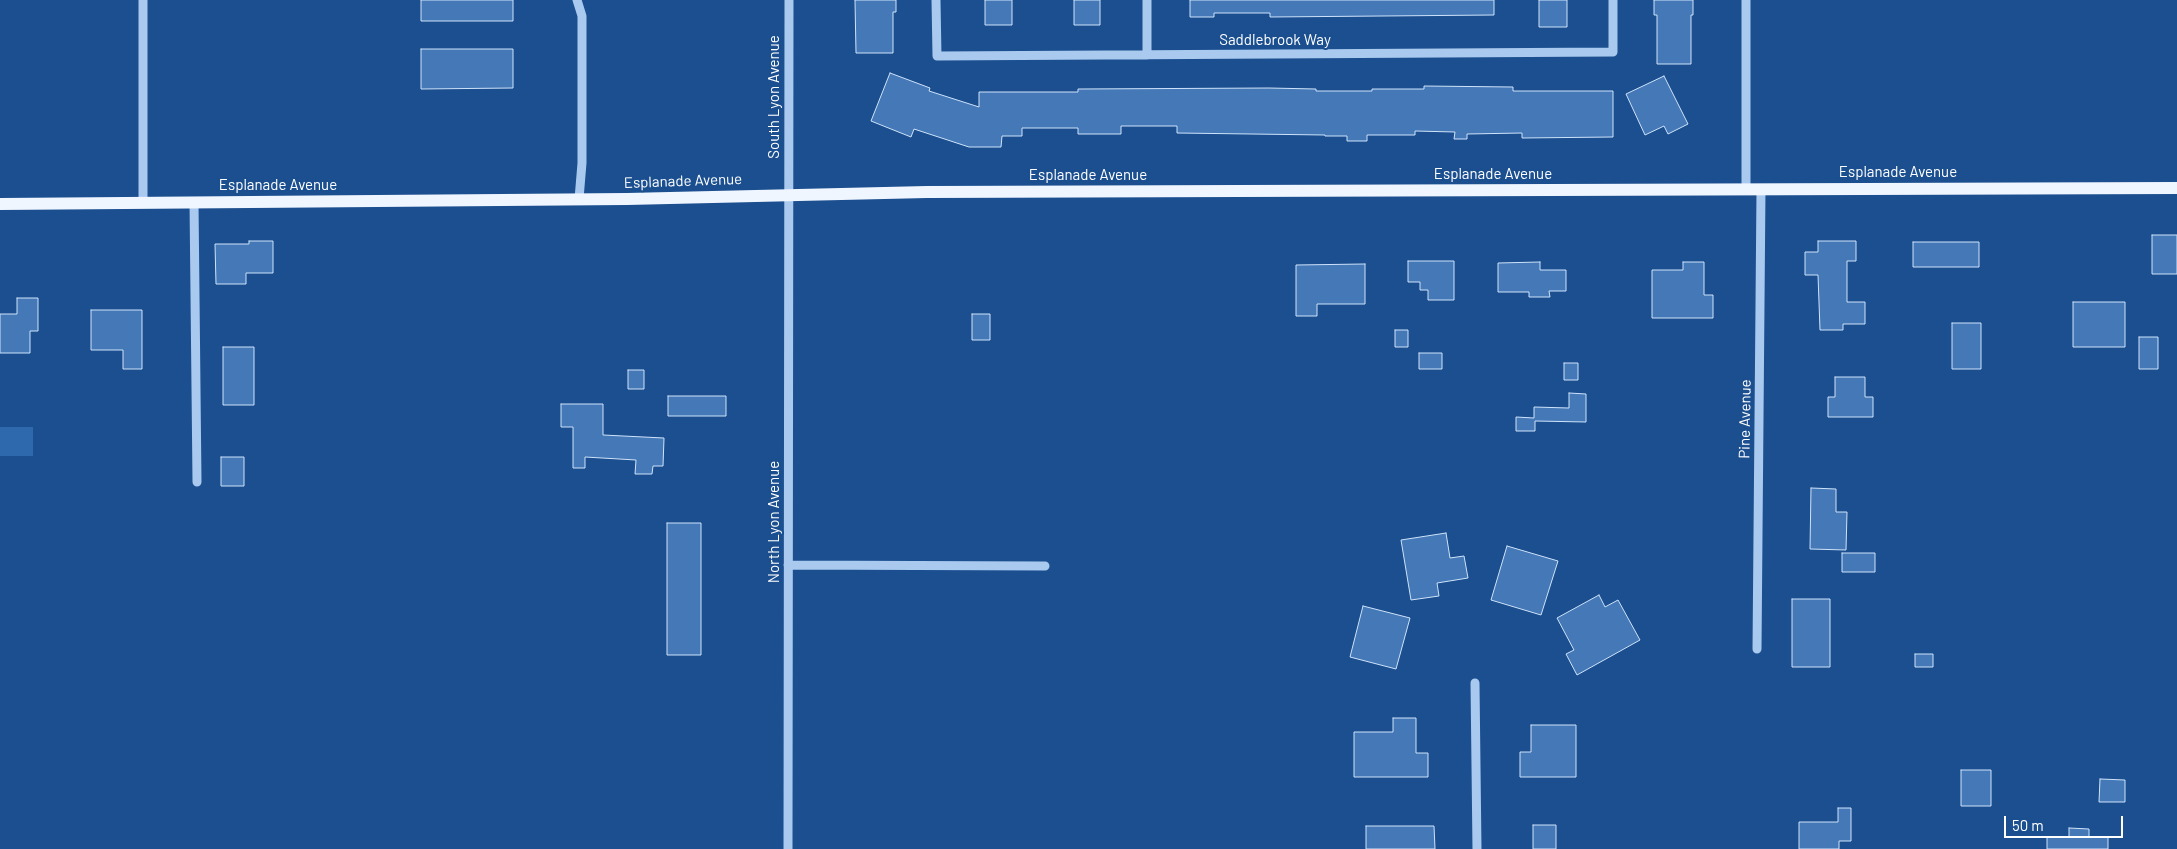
<!DOCTYPE html>
<html>
<head>
<meta charset="utf-8">
<style>
  body { margin:0 }
  #map { position:relative; width:2177px; height:849px; overflow:hidden; background:#1b4f8f; font-family:Barlow,sans-serif }
  canvas { display:block }
  .scale { position:absolute; left:2004px; top:816px; width:119px; height:22px; box-sizing:border-box; border:2px solid #fff; border-top:0; padding-left:6px; font-size:15px; line-height:18px; white-space:nowrap; color:#fff; -webkit-text-stroke:4px #1b4f8f; paint-order:stroke }
</style>
</head>
<body>
<div id="map">
<canvas width="2177" height="849"></canvas>
<div class="scale">50 m</div>
</div>
<script>
const ctx = document.querySelector('canvas').getContext('2d');
ctx.lineJoin = 'round';
function paint(path, color) {
  ctx.fillStyle = color;
  ctx.fill(path, 'evenodd');
}
function toPath(rows) {
  const path = new Path2D();
  for (const r of rows) {
    path.moveTo(r[0], r[1]);
    for (let i = 2; i < r.length; i += 2) path.lineTo(r[i], r[i + 1]);
  }
  return path;
}
function stroke(path, color, width, dash) {
  ctx.strokeStyle = color;
  ctx.lineWidth = width;
  ctx.lineCap = dash ? 'butt' : 'round';
  ctx.setLineDash(dash || []);
  ctx.stroke(path);
}
function write(font, color, halo, rows, align = 'center') {
  ctx.font = font + ' Barlow,sans-serif';
  ctx.lineWidth = 4;
  ctx.setLineDash([]);
  ctx.textBaseline = 'middle';
  ctx.strokeStyle = halo;
  ctx.fillStyle = color;
  for (const [text, x, y, turn = 0] of rows) {
    ctx.save();
    ctx.translate(x, y);
    ctx.rotate((+turn || 0) * Math.PI / 180);
    ctx.textAlign = isNaN(turn) ? turn : align;
    if (halo) ctx.strokeText(text, 0, 0);
    ctx.fillText(text, 0, 0);
    ctx.restore();
  }
}
const green = toPath([
  [0,427,33,427,33,456,0,456]
]);
const building = toPath([
  [421,0,513,0,513,21,421,21,421,0],
  [855,0,896,0,896,12,893,12,893,53,856,53,855,0],
  [985,0,1012,0,1012,25,985,25,985,0],
  [1074,0,1100,0,1100,25,1074,25,1074,0],
  [1190,0,1494,0,1494,15,1270,17,1270,13,1214,13,1214,17,1190,17,1190,0],
  [1539,0,1567,0,1567,27,1539,27,1539,0],
  [1654,0,1693,0,1693,15,1691,15,1691,64,1657,64,1657,15,1654,15,1654,0],
  [421,49,513,49,513,88,421,89,421,49],
  [890,73,930,88,929,91,979,107,979,92,1078,92,1078,89,1269,88,1316,89,1316,91,1372,91,1372,89,1424,89,1424,86,1513,87,1513,91,1613,91,1613,137,1522,138,1522,133,1467,134,1467,139,1454,139,1455,132,1415,131,1415,135,1367,135,1367,141,1347,141,1347,136,1325,136,1325,135,1177,133,1177,126,1121,126,1121,134,1078,134,1078,128,1022,128,1022,136,1002,136,1001,147,969,147,914,129,911,137,871,121,890,73],
  [1664,76,1688,124,1668,134,1664,126,1645,135,1626,94,1664,76],
  [2152,235,2177,235,2177,274,2152,274,2152,235],
  [249,241,273,241,273,273,246,273,246,284,216,284,215,244,249,244,249,241],
  [1818,241,1856,241,1856,261,1847,261,1847,302,1865,302,1865,324,1843,324,1843,330,1820,330,1818,275,1805,275,1805,252,1818,252,1818,241],
  [1913,242,1979,242,1979,267,1913,267,1913,242],
  [1408,261,1454,261,1454,300,1428,300,1428,290,1420,290,1420,282,1408,282,1408,261],
  [1540,262,1540,270,1566,270,1566,291,1549,291,1550,297,1529,297,1529,292,1498,292,1498,263,1540,262],
  [1683,262,1704,262,1704,295,1713,295,1713,318,1652,318,1652,270,1683,270,1683,262],
  [1365,264,1365,304,1317,304,1317,316,1296,316,1296,265,1365,264],
  [17,298,38,298,38,331,30,331,30,353,0,353,0,314,17,314,17,298],
  [2073,302,2125,302,2125,347,2073,347,2073,302],
  [91,310,142,310,142,369,123,369,123,350,91,350,91,310],
  [972,314,990,314,990,340,972,340,972,314],
  [1952,323,1981,323,1981,369,1952,369,1952,323],
  [1395,330,1408,330,1408,347,1395,347,1395,330],
  [2139,337,2158,337,2158,369,2139,369,2139,337],
  [223,347,254,347,254,405,223,405,223,347],
  [1419,353,1442,353,1442,369,1419,369,1419,353],
  [1564,363,1578,363,1578,380,1564,380,1564,363],
  [628,370,644,370,644,389,628,389,628,370],
  [1835,377,1865,377,1865,397,1873,397,1873,417,1828,417,1828,397,1835,397,1835,377],
  [1569,393,1586,394,1586,422,1535,421,1535,431,1516,431,1516,417,1534,418,1534,407,1569,408,1569,393],
  [668,396,726,396,726,416,668,416,668,396],
  [561,404,603,404,603,435,664,438,663,466,653,466,652,474,635,474,636,460,585,457,585,468,573,468,573,427,561,427,561,404],
  [221,457,244,457,244,486,221,486,221,457],
  [1811,488,1836,489,1836,512,1847,512,1846,550,1810,549,1811,488],
  [667,523,701,523,701,655,667,655,667,523],
  [1446,533,1450,558,1464,556,1468,578,1437,583,1439,596,1411,600,1401,540,1446,533],
  [1507,546,1558,561,1541,615,1491,600,1507,546],
  [1842,553,1875,553,1875,572,1842,572,1842,553],
  [1599,595,1605,607,1618,600,1640,640,1577,675,1566,654,1574,650,1557,618,1599,595],
  [1792,599,1830,599,1830,667,1792,667,1792,599],
  [1363,606,1410,618,1396,669,1350,657,1363,606],
  [1915,654,1933,654,1933,667,1915,667,1915,654],
  [1393,718,1416,718,1416,753,1428,753,1428,777,1354,777,1354,732,1393,732,1393,718],
  [1531,725,1576,725,1576,777,1520,777,1520,752,1531,752,1531,725],
  [1961,770,1991,770,1991,806,1961,806,1961,770],
  [2100,779,2125,780,2125,802,2099,802,2100,779],
  [1838,808,1851,808,1851,841,1839,841,1839,849,1799,849,1799,822,1838,822,1838,808],
  [1533,825,1556,825,1556,849,1533,849,1533,825],
  [1366,826,1434,826,1435,849,1366,849,1366,826],
  [2069,828,2089,829,2089,837,2108,837,2108,849,2047,849,2047,837,2069,837,2069,828]
]);
const minor = toPath([
  [577,0,582,16,582,163,579,199],
  [936,0,937,56,1613,52,1613,0],
  [1147,0,1147,55],
  [1746,0,1746,189],
  [194,202,197,482],
  [143,203,143,0],
  [788,565,1045,566],
  [1757,649,1761,189],
  [1475,683,1477,849],
  [788,849,789,0]
]);
const major = toPath([
  [0,204,627,199,927,192,2177,188]
]);
const streetNames = [
  ["Saddlebrook Way",1275,40],
  ["South Lyon Avenue",774,97,-90],
  ["Esplanade Avenue",1898,172],
  ["Esplanade Avenue",1493,174],
  ["Esplanade Avenue",1088,175],
  ["Esplanade Avenue",683,181,-2],
  ["Esplanade Avenue",278,185],
  ["Pine Avenue",1745,419,-89],
  ["North Lyon Avenue",774,522,-90]
];
paint(green, '#2e69ad');
paint(building, '#4478b7');
stroke(building, '#cfe3fa', 1);
stroke(minor, '#a9c9ee', 9);
stroke(major, '#f0f6ff', 12);
write('15px', '#fff', '#1b4f8f', streetNames);
</script>
</body>
</html>
